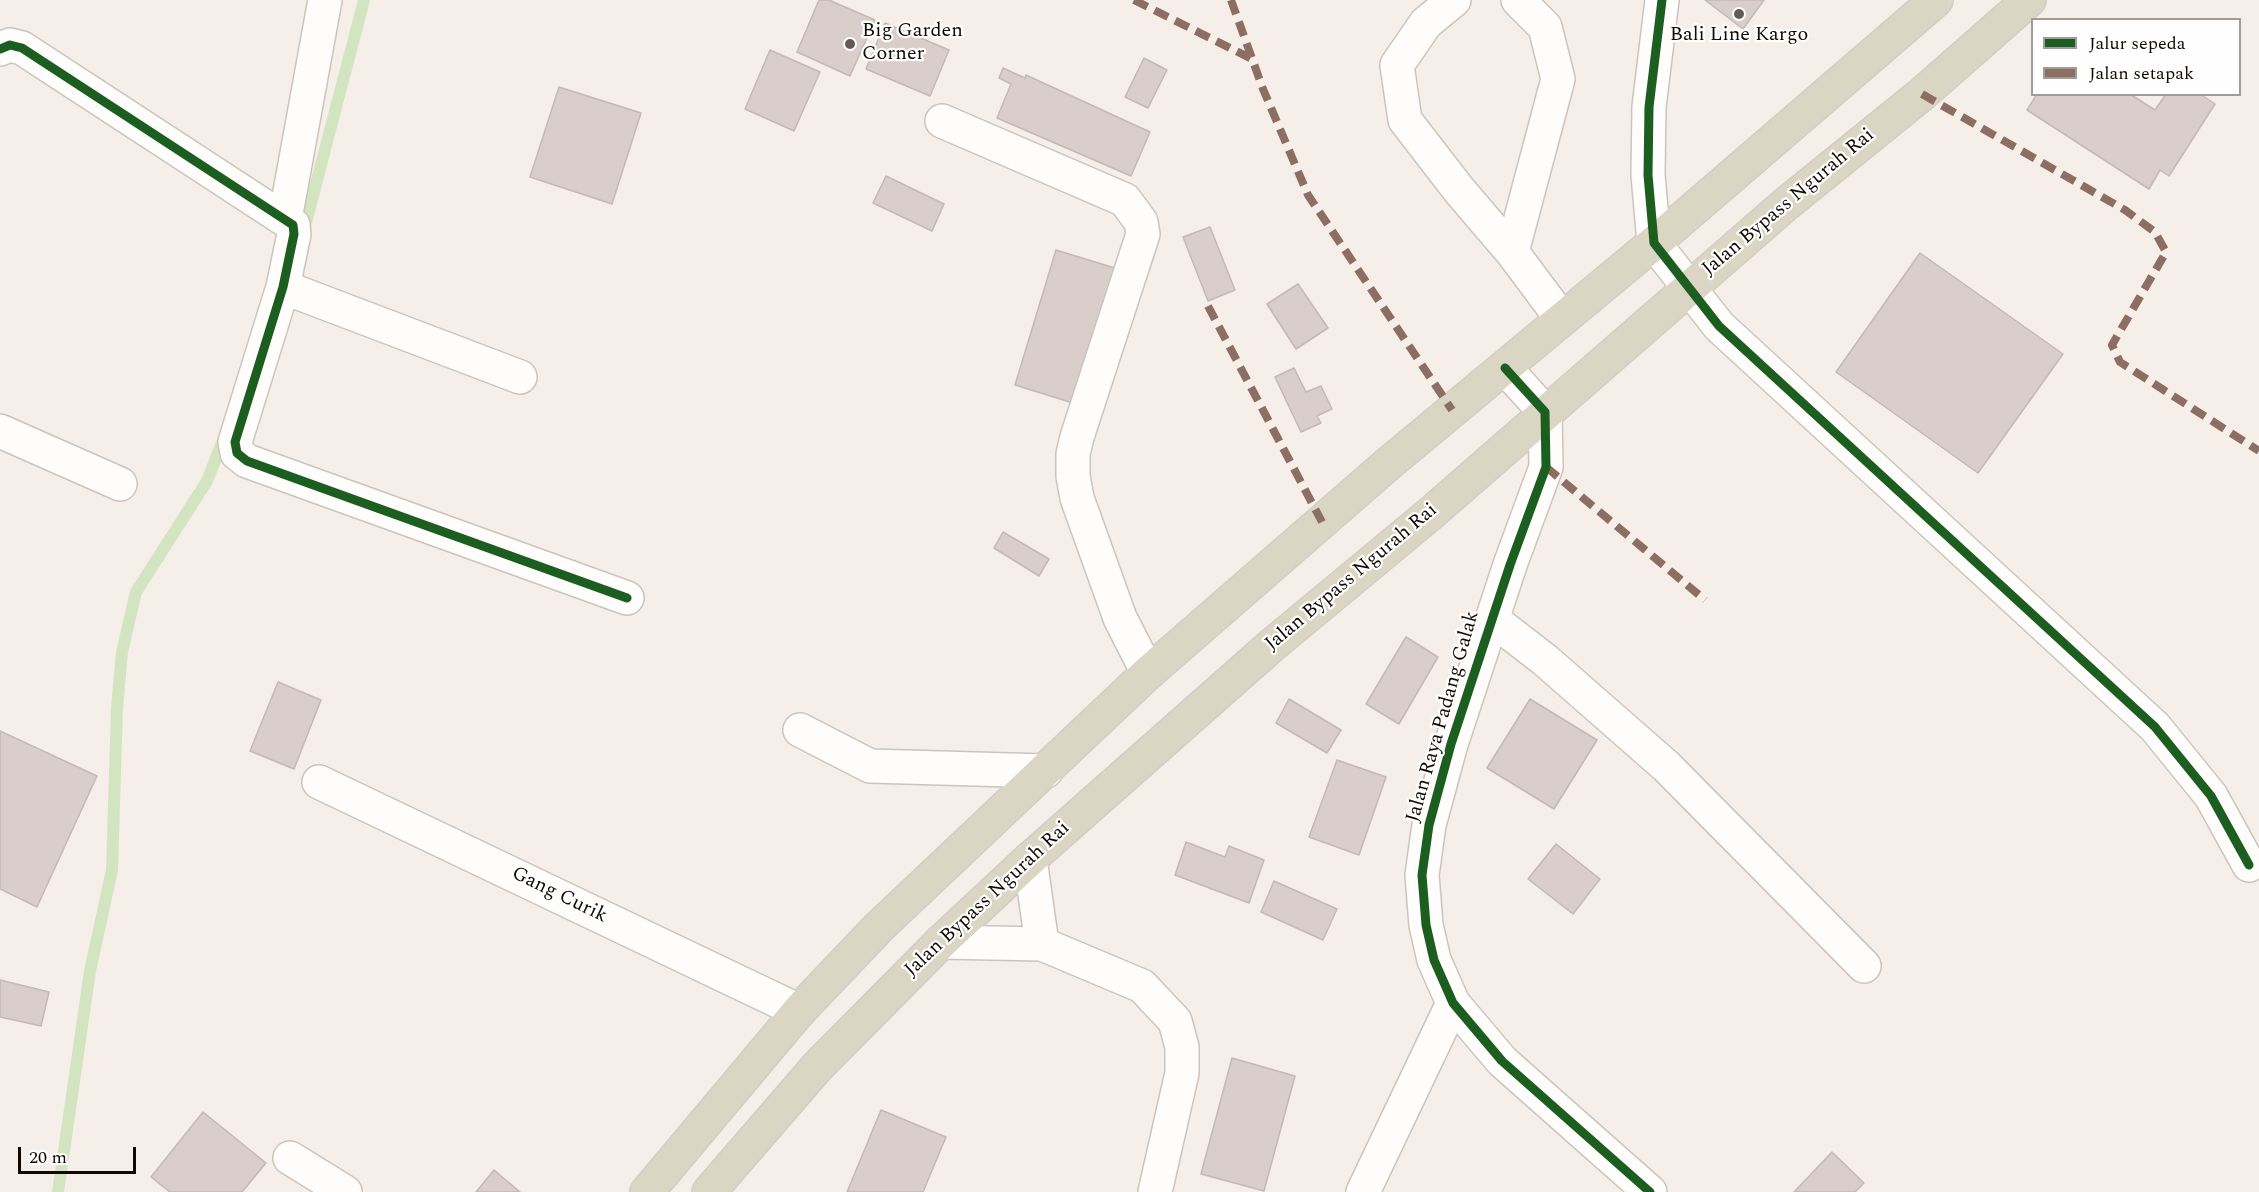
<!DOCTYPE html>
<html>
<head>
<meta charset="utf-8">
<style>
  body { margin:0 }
  #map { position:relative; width:2259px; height:1192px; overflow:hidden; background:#f6efe9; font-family:Spectral,serif }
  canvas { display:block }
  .legend { position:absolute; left:2031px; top:18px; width:210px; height:78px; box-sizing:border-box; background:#fefefe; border:2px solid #a09c99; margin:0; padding:8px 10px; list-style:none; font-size:18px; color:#120902 }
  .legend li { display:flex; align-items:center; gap:12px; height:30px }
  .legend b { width:30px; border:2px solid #a09c99 }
  .scale { position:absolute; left:18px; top:1147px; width:118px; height:27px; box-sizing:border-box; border:3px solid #120902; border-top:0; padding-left:8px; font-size:18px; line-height:21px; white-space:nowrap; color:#120902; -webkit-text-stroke:4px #fefefe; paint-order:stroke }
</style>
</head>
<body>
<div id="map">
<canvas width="2259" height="1192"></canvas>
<ul class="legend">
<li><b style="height:8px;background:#1b5e20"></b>Jalur sepeda</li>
<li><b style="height:8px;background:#8d6e63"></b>Jalan setapak</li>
</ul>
<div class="scale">20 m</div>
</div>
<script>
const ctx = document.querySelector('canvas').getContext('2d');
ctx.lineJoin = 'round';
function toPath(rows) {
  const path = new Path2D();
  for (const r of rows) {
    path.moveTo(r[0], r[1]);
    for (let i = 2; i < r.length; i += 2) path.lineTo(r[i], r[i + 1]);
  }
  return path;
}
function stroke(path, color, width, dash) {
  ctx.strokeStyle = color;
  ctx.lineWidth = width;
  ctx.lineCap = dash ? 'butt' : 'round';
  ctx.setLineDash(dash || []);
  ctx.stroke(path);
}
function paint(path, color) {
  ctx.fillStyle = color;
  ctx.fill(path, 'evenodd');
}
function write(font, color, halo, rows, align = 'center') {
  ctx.font = font + ' Spectral,serif';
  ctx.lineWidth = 4.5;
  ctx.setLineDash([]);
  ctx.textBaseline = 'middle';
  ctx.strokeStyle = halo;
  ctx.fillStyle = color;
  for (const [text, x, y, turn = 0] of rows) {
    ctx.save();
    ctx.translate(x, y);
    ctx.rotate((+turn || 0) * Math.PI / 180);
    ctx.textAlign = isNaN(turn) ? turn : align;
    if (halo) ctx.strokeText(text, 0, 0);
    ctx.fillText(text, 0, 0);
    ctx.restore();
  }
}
const stream = toPath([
  [303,234,364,0],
  [58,1192,90,971,112,870,117,708,122,652,136,592,207,481,225,435]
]);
const building = toPath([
  [819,0,829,0,875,20,850,76,797,52,819,0],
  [1705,0,1764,0,1743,29,1705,0],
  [885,23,949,50,930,96,866,69,885,23],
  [770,50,820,72,794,131,745,109,770,50],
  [1144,58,1167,70,1148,108,1125,97,1144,58],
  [1003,68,1025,78,1026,75,1150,132,1131,176,997,118,1011,84,999,78,1003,68],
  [559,87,641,113,612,204,530,177,559,87],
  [2037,94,2130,94,2155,110,2166,94,2200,94,2215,104,2169,176,2160,170,2149,189,2027,110,2037,94],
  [886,176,944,204,932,231,873,203,886,176],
  [1210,227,1235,290,1208,301,1183,237,1210,227],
  [1056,250,1118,269,1076,404,1015,385,1056,250],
  [1920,253,2063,354,1978,473,1836,372,1920,253],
  [1298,284,1328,328,1296,349,1267,304,1298,284],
  [1294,368,1306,392,1321,386,1332,409,1317,416,1321,423,1301,432,1275,377,1294,368],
  [1003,532,1049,559,1039,576,994,548,1003,532],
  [1406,637,1438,657,1399,724,1366,704,1406,637],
  [278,682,321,700,294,769,250,751,278,682],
  [1289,699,1341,730,1327,753,1276,723,1289,699],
  [1530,699,1597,740,1554,809,1487,768,1530,699],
  [0,731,97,776,37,907,0,889,0,731],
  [1337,760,1386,777,1359,855,1309,837,1337,760],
  [1186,842,1225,857,1229,846,1264,860,1249,903,1175,875,1186,842],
  [1556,844,1600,879,1573,914,1528,879,1556,844],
  [1274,881,1337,909,1323,940,1261,912,1274,881],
  [0,980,49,992,41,1026,0,1017,0,980],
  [1232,1058,1295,1076,1264,1191,1201,1174,1232,1058],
  [881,1110,946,1137,923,1192,847,1192,881,1110],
  [203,1112,266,1163,242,1192,170,1192,151,1177,203,1112],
  [1832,1152,1864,1183,1855,1192,1794,1192,1832,1152],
  [494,1170,520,1192,476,1192,494,1170]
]);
const minor = toPath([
  [1454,0,1426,23,1397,65,1405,120,1459,190,1512,252],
  [1518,0,1545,27,1558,79,1512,252,1562,319],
  [1662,0,1649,107,1648,175,1654,243,1719,326,2155,727,2211,796,2249,865],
  [0,49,10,45,22,48,293,225,294,234,283,287,235,442,237,453,247,461,627,598],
  [942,121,1125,200,1141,222,1143,234,1077,437,1073,454,1073,476,1077,498,1120,618,1148,673],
  [285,219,325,0],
  [283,287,520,377],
  [1505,368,1545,412,1546,467,1510,565,1451,744,1429,825,1422,875,1426,925,1434,960,1453,1003,1502,1061,1650,1192],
  [0,431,120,484],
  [1492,619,1545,660,1666,766,1864,966],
  [800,730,870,766,1046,771],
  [319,782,799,1011],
  [1030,859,1042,944,1142,986,1175,1021,1182,1047,1182,1073,1155,1192],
  [941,942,1042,944],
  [290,1158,345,1192],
  [1363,1192,1453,1003]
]);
const highway = toPath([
  [647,1192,799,1011,879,927,1148,673,1388,464,1654,243,1936,0],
  [709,1192,818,1066,941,942,1030,859,1271,646,1430,514,1786,204,1922,94,2029,0]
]);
const quiet = toPath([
  [1134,0,1252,59],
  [1231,0,1263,89,1308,195,1452,410],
  [1922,94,2125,210,2155,232,2166,252,2112,345,2120,362,2259,451],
  [1208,306,1322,522],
  [1546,467,1705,600]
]);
const cycleway = toPath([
  [1662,0,1649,107,1648,175,1654,243,1719,326,2155,727,2211,796,2249,865],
  [0,49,10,45,22,48,293,225,294,234,283,287,235,442,237,453,247,461,627,598],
  [1505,368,1545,412,1546,467,1510,565,1451,744,1429,825,1422,875,1426,925,1434,960,1453,1003,1502,1061,1650,1192]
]);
const markers = [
  [1739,14,6,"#625a53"],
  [850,44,6,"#625a53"]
];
const poiNames = [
  ["Big Garden",862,32],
  ["Corner",862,55],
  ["Bali Line Kargo",1739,36,"center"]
];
const streetNames = [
  ["Jalan Bypass Ngurah Rai",1789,203,-40],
  ["Jalan Bypass Ngurah Rai",1352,578,-40],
  ["Jalan Raya Padang Galak",1444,717,-74],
  ["Gang Curik",559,896,26],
  ["Jalan Bypass Ngurah Rai",988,900,-43]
];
stroke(stream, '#d3e5c0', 12);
paint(building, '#d9ceca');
stroke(building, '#c3b9b5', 1.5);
stroke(minor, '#ccc4bc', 36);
stroke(highway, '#d1cdc9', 36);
stroke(minor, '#fefdfc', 33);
stroke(highway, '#dad6c3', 33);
stroke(quiet, '#8d6e63', 8, [15, 8]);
stroke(cycleway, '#1b5e20', 9);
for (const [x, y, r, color] of markers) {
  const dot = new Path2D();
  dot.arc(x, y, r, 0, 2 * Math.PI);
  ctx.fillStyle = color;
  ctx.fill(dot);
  stroke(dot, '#fefefe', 2);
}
write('20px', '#120902', '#fefefe', poiNames, 'left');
write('20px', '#120902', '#fefefe', streetNames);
</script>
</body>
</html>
